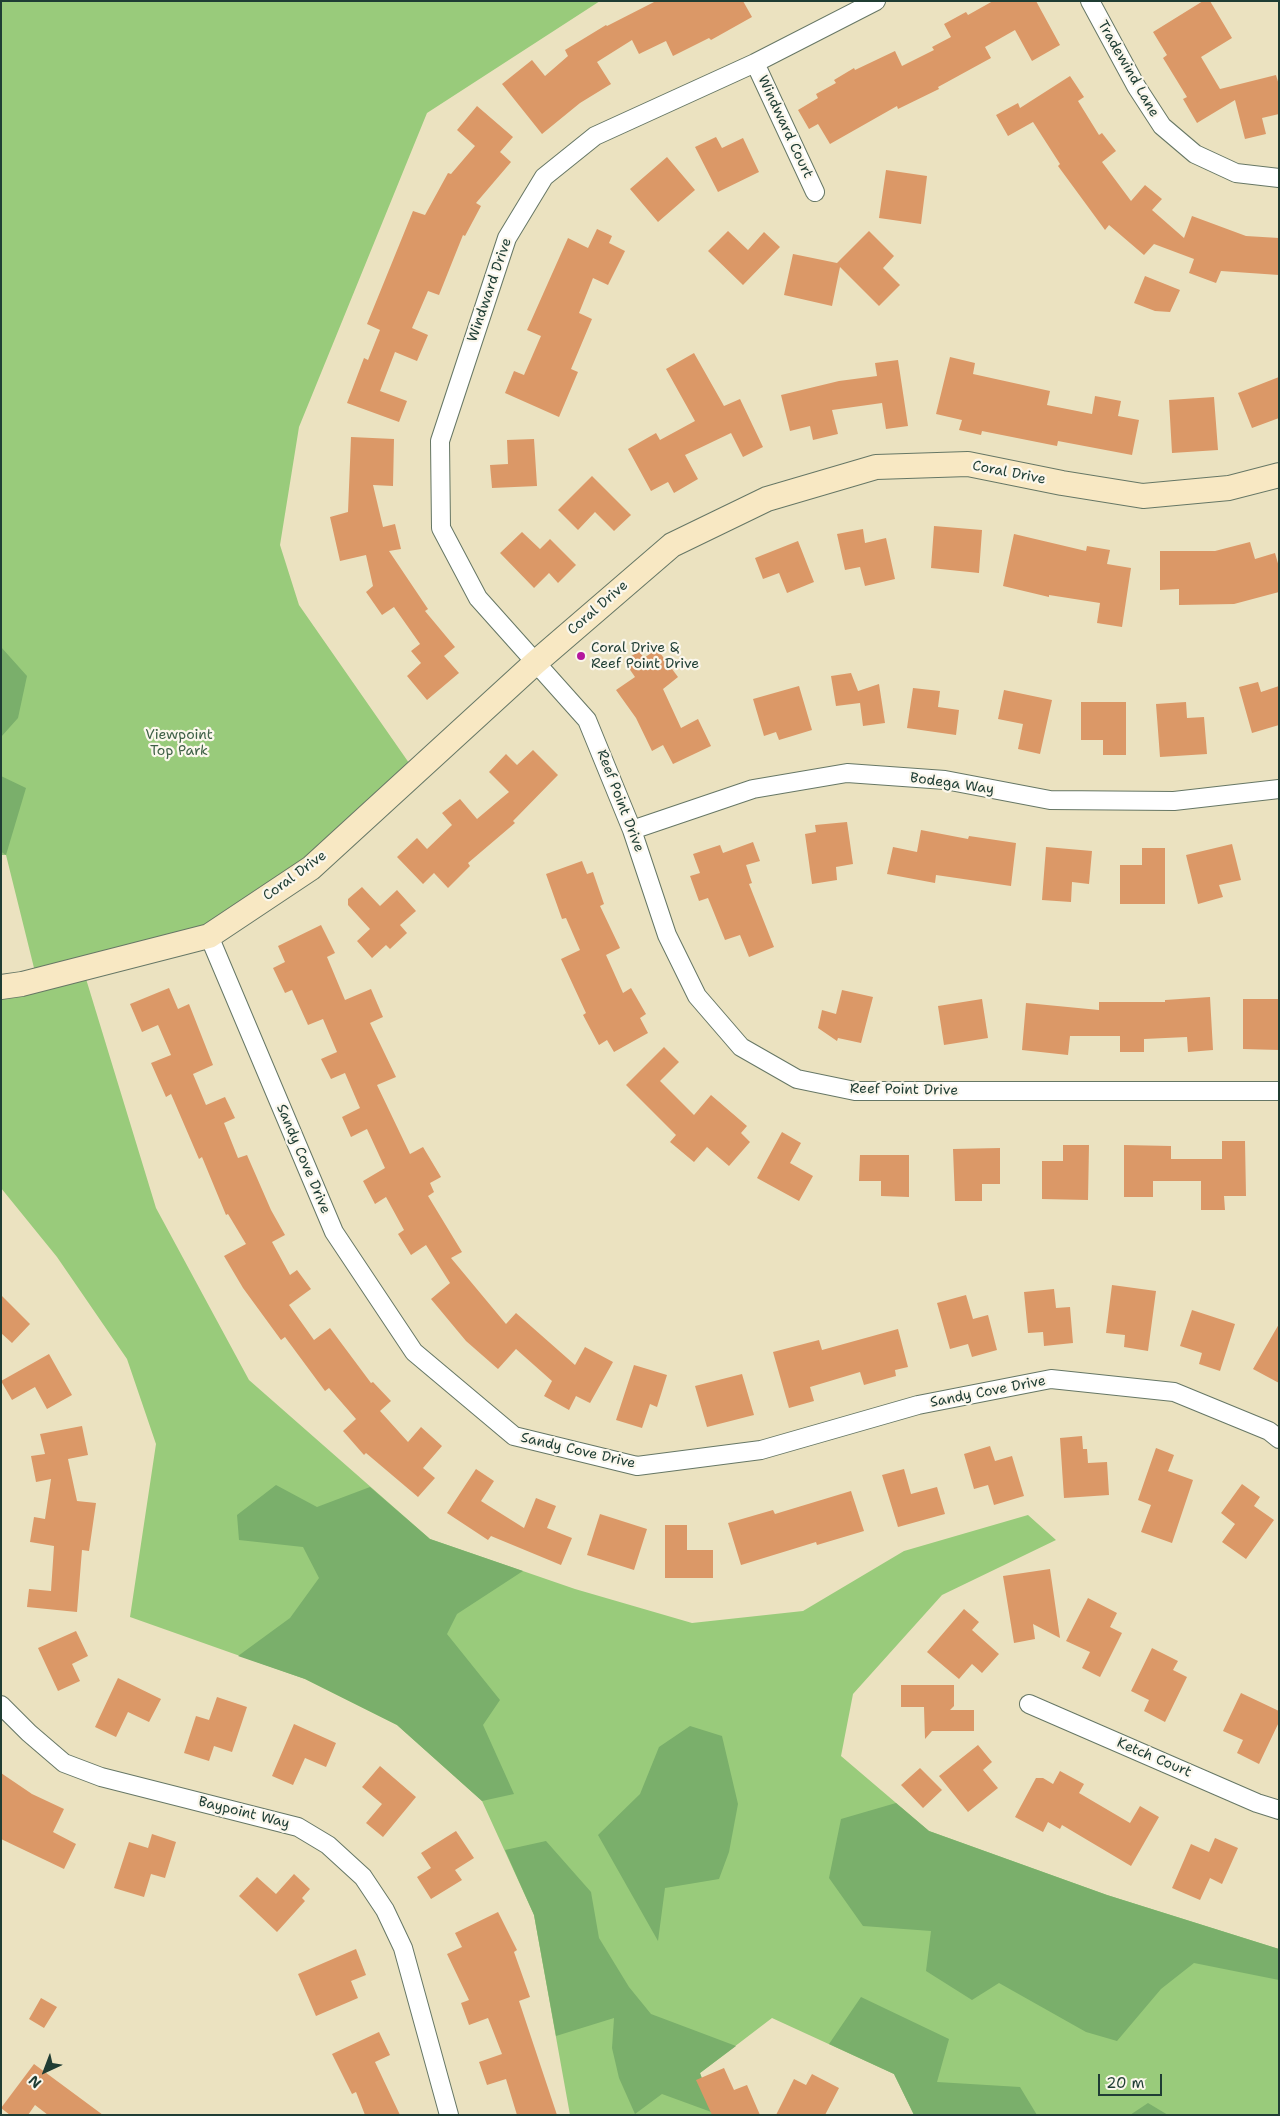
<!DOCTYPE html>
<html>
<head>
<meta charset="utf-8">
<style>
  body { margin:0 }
  #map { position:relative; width:1280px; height:2116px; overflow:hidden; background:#ebe2c0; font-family:"Shantell Sans",sans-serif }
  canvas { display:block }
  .frame { position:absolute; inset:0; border:2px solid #1f3d34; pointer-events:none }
  .north { position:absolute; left:20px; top:2046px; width:50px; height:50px; -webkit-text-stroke:4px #fbf7ec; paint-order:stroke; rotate:223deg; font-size:14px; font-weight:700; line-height:20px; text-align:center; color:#1f3d34 }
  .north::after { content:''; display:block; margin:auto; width:18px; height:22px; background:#1f3d34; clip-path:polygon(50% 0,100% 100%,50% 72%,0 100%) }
  .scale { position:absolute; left:1098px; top:2074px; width:64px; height:22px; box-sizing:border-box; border:2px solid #1f3d34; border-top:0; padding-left:6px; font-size:15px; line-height:18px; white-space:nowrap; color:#1f3d34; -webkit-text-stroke:4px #fbf7ec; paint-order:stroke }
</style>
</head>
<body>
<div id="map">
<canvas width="1280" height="2116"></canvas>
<div class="frame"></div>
<div class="north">N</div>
<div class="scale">20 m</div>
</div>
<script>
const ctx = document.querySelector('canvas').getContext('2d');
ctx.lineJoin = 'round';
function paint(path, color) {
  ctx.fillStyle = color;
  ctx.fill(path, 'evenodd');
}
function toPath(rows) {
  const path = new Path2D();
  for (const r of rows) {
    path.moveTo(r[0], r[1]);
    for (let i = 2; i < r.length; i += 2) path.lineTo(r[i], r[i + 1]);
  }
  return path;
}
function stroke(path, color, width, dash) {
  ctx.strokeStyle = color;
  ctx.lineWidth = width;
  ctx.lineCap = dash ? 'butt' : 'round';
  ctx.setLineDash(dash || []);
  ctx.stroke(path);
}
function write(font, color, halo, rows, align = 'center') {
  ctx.font = font + ' "Shantell Sans",sans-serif';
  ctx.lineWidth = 4.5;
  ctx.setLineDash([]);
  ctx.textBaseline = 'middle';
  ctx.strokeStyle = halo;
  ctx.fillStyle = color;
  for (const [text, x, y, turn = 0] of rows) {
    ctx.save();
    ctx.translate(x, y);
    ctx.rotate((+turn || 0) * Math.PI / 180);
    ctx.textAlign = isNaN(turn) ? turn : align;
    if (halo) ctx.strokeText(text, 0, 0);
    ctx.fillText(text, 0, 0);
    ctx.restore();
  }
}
const green = toPath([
  [1,1,600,1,427,113,299,427,280,545,299,605,416,773,209,936,83,969,156,1208,249,1380,430,1539,575,1589,692,1623,803,1611,904,1551,1028,1515,1056,1540,942,1595,853,1694,841,1756,929,1831,1107,1895,1279,1949,1279,2115,914,2115,894,2074,772,2018,700,2073,715,2115,570,2115,534,1915,482,1801,397,1725,305,1679,130,1617,156,1444,127,1359,57,1257,1,1188,1,987,37,980,6,855,1,855,1,852,5,854,1,840]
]);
const forest = toPath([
  [1,647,27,676,18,718,1,737],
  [1,776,26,788,6,855,1,852],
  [276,1485,317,1507,370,1487,430,1539,523,1571,457,1614,447,1634,500,1700,483,1725,514,1794,482,1801,397,1725,305,1679,238,1656,290,1618,319,1578,303,1547,239,1540,237,1515],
  [690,1726,722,1736,738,1804,729,1852,719,1879,665,1888,658,1941,598,1835,640,1794,659,1747],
  [896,1803,929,1831,1107,1895,1279,1949,1279,1980,1194,1963,1161,1989,1117,2041,1086,2032,999,1983,972,2000,926,1971,931,1931,863,1926,829,1878,841,1819],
  [546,1841,591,1892,599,1938,629,1987,651,2014,736,2046,700,2073,714,2113,662,2094,635,2114,619,2078,612,2048,614,2018,556,2036,534,1915,505,1850],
  [861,1997,949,2039,937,2082,1020,2087,1037,2115,914,2115,894,2074,829,2044],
  [1148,2103,1168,2115,1130,2115]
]);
const building = toPath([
  [656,1,743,1,752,17,711,40,709,38,673,56,666,41,639,54,632,40,597,62,611,84,580,103,542,134,502,84,532,60,545,76,568,56,565,50,606,25,607,26],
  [993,1,1036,1,1060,45,1032,61,1015,30,985,47,991,58,938,87,939,89,898,109,897,106,830,144,818,124,809,129,798,110,818,98,816,94,836,83,834,80,854,68,855,70,895,51,902,66,934,50,932,47,951,37,944,24,966,12,968,15],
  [1203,1,1210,1,1232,38,1201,57,1220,89,1276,75,1279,85,1279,114,1262,118,1266,134,1245,139,1235,100,1197,123,1183,99,1187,97,1163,58,1167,55,1153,32],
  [1070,76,1084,97,1078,101,1099,135,1102,133,1116,151,1102,162,1131,201,1145,185,1162,199,1152,210,1184,238,1192,216,1246,236,1279,238,1279,275,1221,271,1216,283,1189,273,1194,259,1154,244,1144,255,1109,225,1105,230,1058,166,1060,164,1033,122,1008,136,996,115,1018,103,1020,108],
  [477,106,513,137,500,152,511,162,476,203,481,206,465,236,463,235,439,295,428,291,412,328,428,335,417,361,395,352,380,391,407,401,399,422,347,403,364,358,368,360,380,330,367,324,413,211,425,215,448,173,451,174,475,146,457,130],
  [716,137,722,148,743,138,759,172,718,192,695,147],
  [667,157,695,190,658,222,630,189],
  [886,170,927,176,921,224,879,218],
  [597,229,612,236,609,243,625,251,608,285,593,278,579,313,592,319,571,369,578,372,559,417,505,393,514,371,524,375,541,336,527,330,568,238,588,248],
  [728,231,748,250,764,232,780,247,743,285,708,251],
  [869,231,894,256,883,268,900,285,879,306,840,267,832,306,784,295,793,254,837,263],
  [1145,276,1180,290,1170,312,1155,311,1134,303],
  [694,353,724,406,740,399,763,447,743,457,731,433,685,455,698,479,674,493,668,482,651,491,628,449,656,433,660,440,695,421,666,369],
  [950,357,975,363,973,374,1050,391,1047,405,1092,414,1095,396,1121,401,1118,416,1139,420,1132,455,1058,441,1057,446,982,431,981,435,959,430,962,420,936,414],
  [898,360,908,426,886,429,882,403,832,410,838,434,813,440,810,426,790,431,781,395,839,381,877,376,875,363],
  [1279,377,1279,418,1252,428,1238,393],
  [1214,397,1218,450,1172,453,1169,400],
  [351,437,394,439,393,486,373,485,383,527,395,524,401,549,389,551,428,609,425,611,455,647,444,656,459,673,427,700,407,676,421,663,411,651,420,644,394,607,382,615,366,592,373,586,366,555,340,561,330,517,348,512],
  [534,439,537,486,492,488,490,465,508,464,507,440],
  [592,476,631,515,614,531,595,512,578,530,558,510],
  [934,526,982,530,979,573,931,568],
  [863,529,865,543,886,538,895,579,865,586,860,567,845,570,837,534],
  [522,532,540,549,550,539,576,565,558,583,549,573,534,588,500,553],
  [1014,534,1086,551,1087,546,1110,550,1107,564,1131,568,1122,627,1097,623,1100,603,1049,595,1049,597,1003,586],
  [798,541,814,582,787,593,779,573,763,579,755,558],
  [1250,542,1255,559,1275,553,1279,567,1279,592,1234,604,1179,605,1179,589,1160,590,1160,551,1215,551],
  [657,649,678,677,663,689,681,728,698,719,711,746,673,764,663,745,652,751,636,718,616,690,635,677,624,661,639,651,644,658],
  [851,673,858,691,879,684,885,723,863,726,860,703,836,706,831,676],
  [1258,682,1261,692,1279,686,1279,725,1252,733,1239,687],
  [799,686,812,730,779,740,776,732,764,736,753,699],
  [913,688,940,691,938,707,959,710,956,735,907,728],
  [1004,690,1052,700,1040,754,1018,749,1023,724,998,719],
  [1081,702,1126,702,1126,755,1103,755,1103,740,1081,740],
  [1186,702,1187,718,1204,717,1207,754,1160,757,1156,704],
  [533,750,558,775,513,821,515,823,468,863,470,866,448,888,434,873,423,884,397,857,417,838,427,849,452,825,442,813,460,799,477,819,509,792,489,772,506,754,517,765],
  [847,822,853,864,836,867,837,880,812,884,805,834,816,832,815,825],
  [921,830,968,839,969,836,1016,843,1011,886,936,875,935,883,887,874,893,847,917,852],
  [753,842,760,861,746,865,752,883,749,884,774,947,749,957,740,935,725,940,708,898,699,901,690,876,700,873,693,854,720,845,723,853],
  [1232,844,1241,880,1219,885,1223,897,1198,904,1186,855],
  [1046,847,1092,851,1089,884,1072,882,1071,902,1042,900],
  [1142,848,1165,848,1165,904,1120,904,1120,865,1142,865],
  [582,861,587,874,593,872,604,904,600,906,620,948,606,955,623,993,631,988,646,1014,640,1018,648,1033,614,1052,607,1040,599,1045,583,1015,586,1013,561,959,580,950,566,918,562,919,546,874],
  [362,887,380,906,397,890,416,911,400,925,407,933,390,949,386,945,372,958,357,941,370,929,348,905,348,899],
  [321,925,335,953,327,957,345,1000,371,989,383,1017,370,1023,396,1077,377,1085,410,1154,423,1147,441,1177,430,1183,434,1192,428,1196,462,1252,451,1258,506,1324,516,1313,575,1365,585,1347,613,1362,590,1403,576,1396,569,1410,544,1396,552,1381,516,1349,498,1369,466,1341,431,1299,450,1283,426,1245,411,1255,398,1234,404,1230,386,1197,375,1204,363,1181,385,1168,367,1129,351,1137,342,1117,360,1108,345,1073,331,1079,321,1059,337,1052,323,1019,308,1025,292,990,285,993,273,968,285,962,278,946],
  [169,988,178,1009,189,1004,213,1065,193,1074,206,1105,225,1097,235,1118,224,1123,238,1158,247,1155,271,1210,285,1235,272,1242,290,1275,297,1270,311,1289,289,1305,314,1340,330,1328,371,1383,373,1382,391,1401,380,1411,408,1442,421,1427,442,1446,423,1468,435,1478,418,1497,366,1453,364,1455,343,1431,356,1419,329,1388,325,1391,285,1337,281,1340,243,1288,224,1256,246,1244,228,1214,226,1215,202,1157,199,1159,171,1094,166,1097,151,1063,171,1055,158,1025,142,1032,130,1004],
  [842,990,873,997,861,1043,838,1038,837,1041,818,1028,822,1010,836,1014],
  [1210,997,1213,1050,1188,1052,1187,1037,1144,1039,1144,1052,1120,1052,1120,1036,1070,1036,1068,1055,1022,1050,1026,1003,1099,1010,1099,1002,1165,1002,1165,1000],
  [982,999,988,1038,944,1045,938,1006],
  [1243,999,1279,999,1279,1050,1243,1049],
  [664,1047,679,1062,660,1081,694,1115,711,1095,747,1126,741,1133,750,1142,729,1166,707,1147,694,1162,670,1142,676,1135,626,1085],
  [782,1132,801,1143,790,1163,813,1176,799,1201,757,1178],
  [1222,1141,1245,1141,1246,1196,1224,1196,1225,1210,1201,1210,1201,1181,1153,1181,1153,1197,1124,1197,1124,1145,1171,1146,1171,1159,1222,1159],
  [1063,1145,1089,1145,1088,1200,1042,1199,1042,1161,1063,1161],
  [1000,1148,1000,1184,982,1184,982,1201,955,1201,953,1149],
  [860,1155,909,1155,909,1197,881,1196,881,1181,859,1181],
  [1112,1285,1156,1291,1148,1351,1124,1347,1125,1335,1106,1333],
  [1054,1289,1056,1308,1070,1307,1073,1343,1044,1346,1043,1332,1028,1333,1024,1292],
  [1,1295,30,1324,12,1343,1,1333],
  [966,1295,973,1319,988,1315,997,1350,972,1357,968,1344,950,1349,937,1303],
  [1192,1310,1235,1324,1220,1371,1199,1364,1202,1353,1180,1346],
  [1279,1324,1279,1383,1253,1369],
  [898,1329,908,1367,895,1370,896,1376,864,1385,860,1372,810,1387,814,1401,789,1408,773,1352,819,1340,822,1350],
  [49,1354,72,1395,47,1409,35,1387,12,1400,1,1381],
  [634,1365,667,1375,657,1407,650,1404,642,1428,616,1420],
  [742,1374,754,1415,707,1427,695,1386],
  [82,1426,88,1455,68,1459,77,1501,96,1503,89,1551,82,1550,77,1612,27,1607,29,1589,51,1591,54,1546,30,1542,34,1517,45,1519,51,1479,36,1482,31,1456,45,1454,40,1434],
  [1082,1436,1083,1449,1087,1449,1088,1463,1107,1462,1109,1495,1064,1498,1060,1438],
  [990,1446,995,1461,1012,1456,1024,1496,994,1505,988,1485,974,1489,964,1454],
  [1156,1448,1174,1455,1168,1471,1193,1480,1172,1543,1141,1532,1151,1505,1138,1500],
  [476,1469,494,1481,481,1501,524,1528,536,1498,556,1506,547,1528,572,1538,561,1565,491,1536,488,1540,447,1513],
  [904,1469,911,1494,937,1487,945,1514,898,1527,882,1475],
  [1242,1484,1260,1497,1254,1506,1274,1520,1246,1559,1222,1542,1235,1524,1221,1513],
  [851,1491,864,1531,817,1545,816,1542,741,1565,728,1523,773,1510,775,1514],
  [600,1514,647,1529,634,1570,587,1555],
  [665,1525,687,1525,687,1550,713,1550,713,1578,665,1578],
  [1050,1569,1060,1638,1033,1624,1035,1639,1014,1643,1003,1576],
  [1088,1598,1117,1613,1110,1627,1122,1633,1100,1677,1082,1668,1090,1652,1066,1641],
  [964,1609,979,1622,972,1630,999,1654,982,1673,972,1664,959,1679,927,1652],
  [76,1631,88,1656,72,1664,80,1681,58,1691,38,1648],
  [1152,1648,1178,1661,1173,1670,1187,1677,1165,1722,1144,1711,1149,1700,1131,1691],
  [118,1678,161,1699,149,1722,128,1712,116,1737,95,1727],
  [901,1685,954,1685,954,1706,950,1710,974,1710,974,1731,932,1731,925,1739,924,1707,901,1707],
  [1241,1693,1279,1711,1279,1722,1259,1764,1237,1753,1243,1740,1223,1731],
  [217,1697,247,1707,232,1752,214,1746,209,1761,184,1753,196,1716,209,1720],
  [294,1724,336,1743,326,1767,305,1758,293,1785,272,1776],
  [978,1745,992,1762,983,1770,998,1788,968,1812,939,1776],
  [380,1766,416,1797,383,1837,366,1823,382,1804,362,1787],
  [920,1768,942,1790,923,1808,901,1785],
  [1060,1771,1084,1784,1079,1793,1130,1823,1140,1806,1159,1817,1131,1866,1062,1825,1060,1829,1048,1822,1043,1832,1015,1817,1036,1778,1043,1778,1053,1784],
  [1,1773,32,1794,64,1809,53,1832,76,1844,64,1869,1,1839],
  [456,1831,474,1858,455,1870,462,1880,431,1899,417,1877,431,1868,421,1853],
  [152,1834,176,1842,165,1878,151,1874,144,1897,114,1888,129,1842,148,1848],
  [1215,1838,1238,1848,1222,1884,1210,1878,1200,1900,1172,1888,1191,1844,1209,1852],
  [294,1874,310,1889,302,1898,305,1901,277,1932,239,1896,257,1877,276,1894],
  [498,1912,517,1950,514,1952,530,1997,519,2001,557,2115,517,2115,506,2079,487,2085,479,2062,502,2054,488,2018,469,2025,461,2003,469,2000,447,1954,462,1947,455,1933],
  [356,1949,366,1975,351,1981,358,1998,316,2016,298,1974],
  [41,1998,57,2007,44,2028,29,2019],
  [379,2032,390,2055,375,2062,400,2115,365,2115,356,2092,352,2094,332,2054],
  [34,2064,103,2115,48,2115,35,2105,28,2115,10,2115,1,2108],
  [724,2068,734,2090,747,2085,760,2115,712,2115,696,2080],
  [812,2074,839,2088,825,2115,776,2115,794,2079,806,2085]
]);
const street = toPath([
  [876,1,755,63,595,136,544,177,507,238,440,441,441,528,478,598,587,720,632,830,667,935,697,996,741,1047,797,1079,855,1091,1279,1091],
  [1090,1,1136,86,1162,126,1195,154,1236,173,1279,178],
  [755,63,815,192],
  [632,830,753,789,847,773,945,780,1050,800,1174,801,1279,789],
  [209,936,334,1232,414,1352,514,1436,637,1466,761,1450,918,1405,1051,1379,1174,1392,1269,1431,1279,1439],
  [1029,1704,1257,1803,1279,1810],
  [1,1705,29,1733,64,1763,101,1777,298,1827,328,1845,363,1877,385,1910,403,1948,449,2115]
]);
const secondary = toPath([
  [1,987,22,984,209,936,311,868,535,663,672,545,767,499,876,467,968,464,1062,483,1143,496,1229,488,1279,475]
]);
const markers = [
  [581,656,5,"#b5179e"]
];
const streetNames = [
  ["Tradewind Lane",1128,69,60],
  ["Windward Court",785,127,65],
  ["Windward Drive",490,290,-71],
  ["Coral Drive",1009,473,11],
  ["Coral Drive",598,608,-41],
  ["Bodega Way",952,784,8],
  ["Reef Point Drive",620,801,69],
  ["Coral Drive",295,876,-36],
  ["Reef Point Drive",904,1090,1],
  ["Sandy Cove Drive",303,1159,67],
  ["Sandy Cove Drive",988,1392,-11],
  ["Sandy Cove Drive",578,1451,13],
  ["Ketch Court",1154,1758,23],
  ["Baypoint Way",244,1813,14]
];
const poiNames = [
  ["Coral Drive &",591,648],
  ["Reef Point Drive",591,664]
];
const parkNames = [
  ["Viewpoint",179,735],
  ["Top Park",179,751]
];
paint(green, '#99cb7b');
paint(forest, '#7aaf6b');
paint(building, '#db9867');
stroke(street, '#667765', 20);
stroke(secondary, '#667765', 26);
stroke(street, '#fff', 18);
stroke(secondary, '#f8e8c3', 24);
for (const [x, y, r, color] of markers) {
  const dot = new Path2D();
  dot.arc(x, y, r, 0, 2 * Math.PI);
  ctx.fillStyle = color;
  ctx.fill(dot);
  stroke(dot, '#fbf7ec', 2);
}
write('14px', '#1f3d34', '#fbf7ec', streetNames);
write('14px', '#1f3d34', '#fbf7ec', poiNames, 'left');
write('14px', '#3e6046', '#fbf7ec', parkNames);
</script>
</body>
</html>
